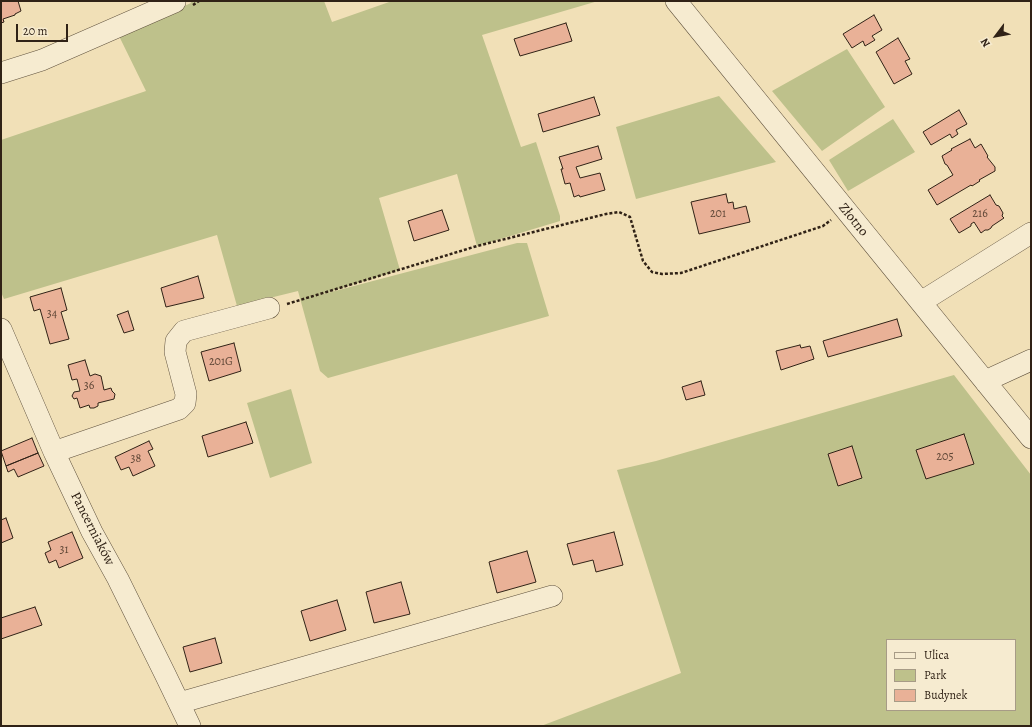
<!DOCTYPE html>
<html>
<head>
<meta charset="utf-8">
<style>
  body { margin:0 }
  #map { position:relative; width:1032px; height:727px; overflow:hidden; background:#f1e0b7; font-family:Alegreya,serif }
  canvas { display:block }
  .frame { position:absolute; inset:0; border:2px solid #302216; pointer-events:none }
  .legend { position:absolute; left:886px; top:639px; width:130px; height:72px; box-sizing:border-box; background:#f6ebd0; border:1px solid #a79b86; margin:0; padding:5px 7px; list-style:none; font-size:12px; color:#302216 }
  .legend li { display:flex; align-items:center; gap:8px; height:20px }
  .legend b { width:20px; border:1px solid #a79b86 }
  .north { position:absolute; left:976px; top:16px; width:40px; height:40px; -webkit-text-stroke:3px #f6ebd0; paint-order:stroke; rotate:238deg; font-size:11px; font-weight:700; line-height:16px; text-align:center; color:#302216 }
  .north::after { content:''; display:block; margin:auto; width:14px; height:18px; background:#302216; clip-path:polygon(50% 0,100% 100%,50% 72%,0 100%) }
  .scale { position:absolute; left:16px; top:24px; width:52px; height:18px; box-sizing:border-box; border:2px solid #302216; border-top:0; padding-left:5px; font-size:12px; line-height:14px; white-space:nowrap; color:#302216; -webkit-text-stroke:3px #f6ebd0; paint-order:stroke }
</style>
</head>
<body>
<div id="map">
<canvas width="1032" height="727"></canvas>
<div class="frame"></div>
<ul class="legend">
<li><b style="height:5px;background:#f6ebd0"></b>Ulica</li>
<li><b style="height:11px;background:#bec18b"></b>Park</li>
<li><b style="height:11px;background:#e9b197"></b>Budynek</li>
</ul>
<div class="north">N</div>
<div class="scale">20 m</div>
</div>
<script>
const ctx = document.querySelector('canvas').getContext('2d');
ctx.lineJoin = 'round';
function paint(path, color) {
  ctx.fillStyle = color;
  ctx.fill(path, 'evenodd');
}
function toPath(rows) {
  const path = new Path2D();
  for (const r of rows) {
    path.moveTo(r[0], r[1]);
    for (let i = 2; i < r.length; i += 2) path.lineTo(r[i], r[i + 1]);
  }
  return path;
}
function stroke(path, color, width, dash) {
  ctx.strokeStyle = color;
  ctx.lineWidth = width;
  ctx.lineCap = dash ? 'butt' : 'round';
  ctx.setLineDash(dash || []);
  ctx.stroke(path);
}
function write(font, color, halo, rows, align = 'center') {
  ctx.font = font + ' Alegreya,serif';
  ctx.lineWidth = 3;
  ctx.setLineDash([]);
  ctx.textBaseline = 'middle';
  ctx.strokeStyle = halo;
  ctx.fillStyle = color;
  for (const [text, x, y, turn = 0] of rows) {
    ctx.save();
    ctx.translate(x, y);
    ctx.rotate((+turn || 0) * Math.PI / 180);
    ctx.textAlign = isNaN(turn) ? turn : align;
    if (halo) ctx.strokeText(text, 0, 0);
    ctx.fillText(text, 0, 0);
    ctx.restore();
  }
}
const green = toPath([
  [190,1,324,1,332,22,392,1,598,1,482,35,521,147,536,142,560,216,560,221,477,246,457,174,379,198,400,270,316,296,517,243,527,243,549,316,328,378,320,371,298,291,237,306,217,235,4,299,1,292,1,140,146,91,119,36,191,3],
  [847,49,885,107,822,151,772,91],
  [719,96,776,162,636,199,616,127],
  [893,119,915,152,848,191,829,160],
  [954,375,1031,475,1031,726,541,726,681,673,617,470,656,461],
  [887,640,1015,640,1015,710,887,710],
  [291,389,312,463,270,478,247,403]
]);
const building = toPath([
  [1,1,18,1,21,11,15,14,15,15,3,19,4,22,1,23,1,1],
  [874,15,882,30,872,36,875,40,865,46,863,41,852,48,843,34,874,15],
  [566,23,572,41,520,56,514,39,566,23],
  [898,38,910,59,905,61,912,74,894,84,876,52,898,38],
  [594,97,600,115,543,132,538,114,594,97],
  [959,110,967,124,956,130,958,134,952,138,950,134,931,145,923,132,959,110],
  [970,139,975,148,981,144,988,156,987,157,995,167,995,171,979,180,980,181,972,186,971,185,937,205,928,190,953,175,947,165,945,164,942,156,952,150,951,149,970,139],
  [598,146,602,159,576,167,580,178,600,173,605,190,580,197,579,195,574,197,570,183,565,184,561,169,563,169,559,157,598,146],
  [726,194,728,203,733,202,734,209,746,206,750,222,699,234,691,202,726,194],
  [990,195,996,205,999,206,1003,213,1002,216,1004,218,992,226,991,228,988,230,985,230,981,233,974,222,971,224,971,226,959,233,950,219,990,195],
  [442,210,449,230,414,241,408,221,442,210],
  [198,276,204,298,166,307,161,288,198,276],
  [61,288,67,310,61,312,69,339,50,344,40,309,34,311,30,297,61,288],
  [128,311,134,330,124,333,117,315,128,311],
  [897,319,902,336,828,357,823,341,897,319],
  [234,343,241,371,209,381,201,352,234,343],
  [800,345,801,348,810,346,814,359,781,370,776,351,800,345],
  [85,360,90,376,95,374,101,376,104,390,111,388,112,391,115,394,114,399,98,403,98,406,94,408,90,408,89,405,80,408,77,398,74,399,72,396,74,392,80,391,77,379,72,380,68,365,85,360],
  [701,381,705,395,686,400,682,387,701,381],
  [246,422,253,443,208,457,202,436,246,422],
  [964,434,974,464,926,479,916,450,964,434],
  [32,438,38,453,6,466,1,451,32,438],
  [149,441,153,449,148,451,155,466,133,476,129,467,121,470,115,457,149,441],
  [852,446,862,478,838,486,828,454,852,446],
  [38,453,44,466,18,477,14,469,8,472,6,466,38,453],
  [6,518,13,538,1,543,1,520,6,518],
  [72,532,83,558,59,568,56,560,49,563,45,553,51,550,48,542,72,532],
  [614,532,623,565,596,572,593,560,573,565,567,544,614,532],
  [527,551,536,582,497,593,489,562,527,551],
  [401,582,410,614,374,623,366,592,401,582],
  [337,600,346,630,310,641,301,611,337,600],
  [35,607,42,625,1,639,1,618,35,607],
  [215,638,222,663,190,672,183,647,215,638]
]);
const path = toPath([
  [193,5,199,1],
  [287,304,477,246,606,214,619,212,630,217,643,261,652,272,662,274,681,273,823,226,831,220]
]);
const minor = toPath([
  [676,1,1031,438],
  [1,73,42,60,175,2],
  [921,302,1031,233],
  [1,329,54,452,92,532,118,579,165,674,190,726],
  [986,383,994,377,1031,360],
  [54,452,179,409,185,403,186,394,175,352,176,341,184,331,269,308],
  [179,703,552,596]
]);
const numberNames = [
  ["201",718,214],
  ["216",980,214],
  ["34",52,314],
  ["201G",221,362],
  ["36",89,386],
  ["205",945,457],
  ["38",136,459],
  ["31",64,550]
];
const streetNames = [
  ["Złotno",853,220,51],
  ["Pancerniaków",92,529,63]
];
paint(green, '#bec18b');
paint(building, '#e9b197');
stroke(building, '#302216', 1);
stroke(minor, '#60523e', 22);
stroke(path, '#302216', 2.5, [3, 2]);
stroke(minor, '#f6ebd0', 21);
write('12px', '#5e4636', null, numberNames);
write('14px', '#302216', '#f6ebd0', streetNames);
</script>
</body>
</html>
